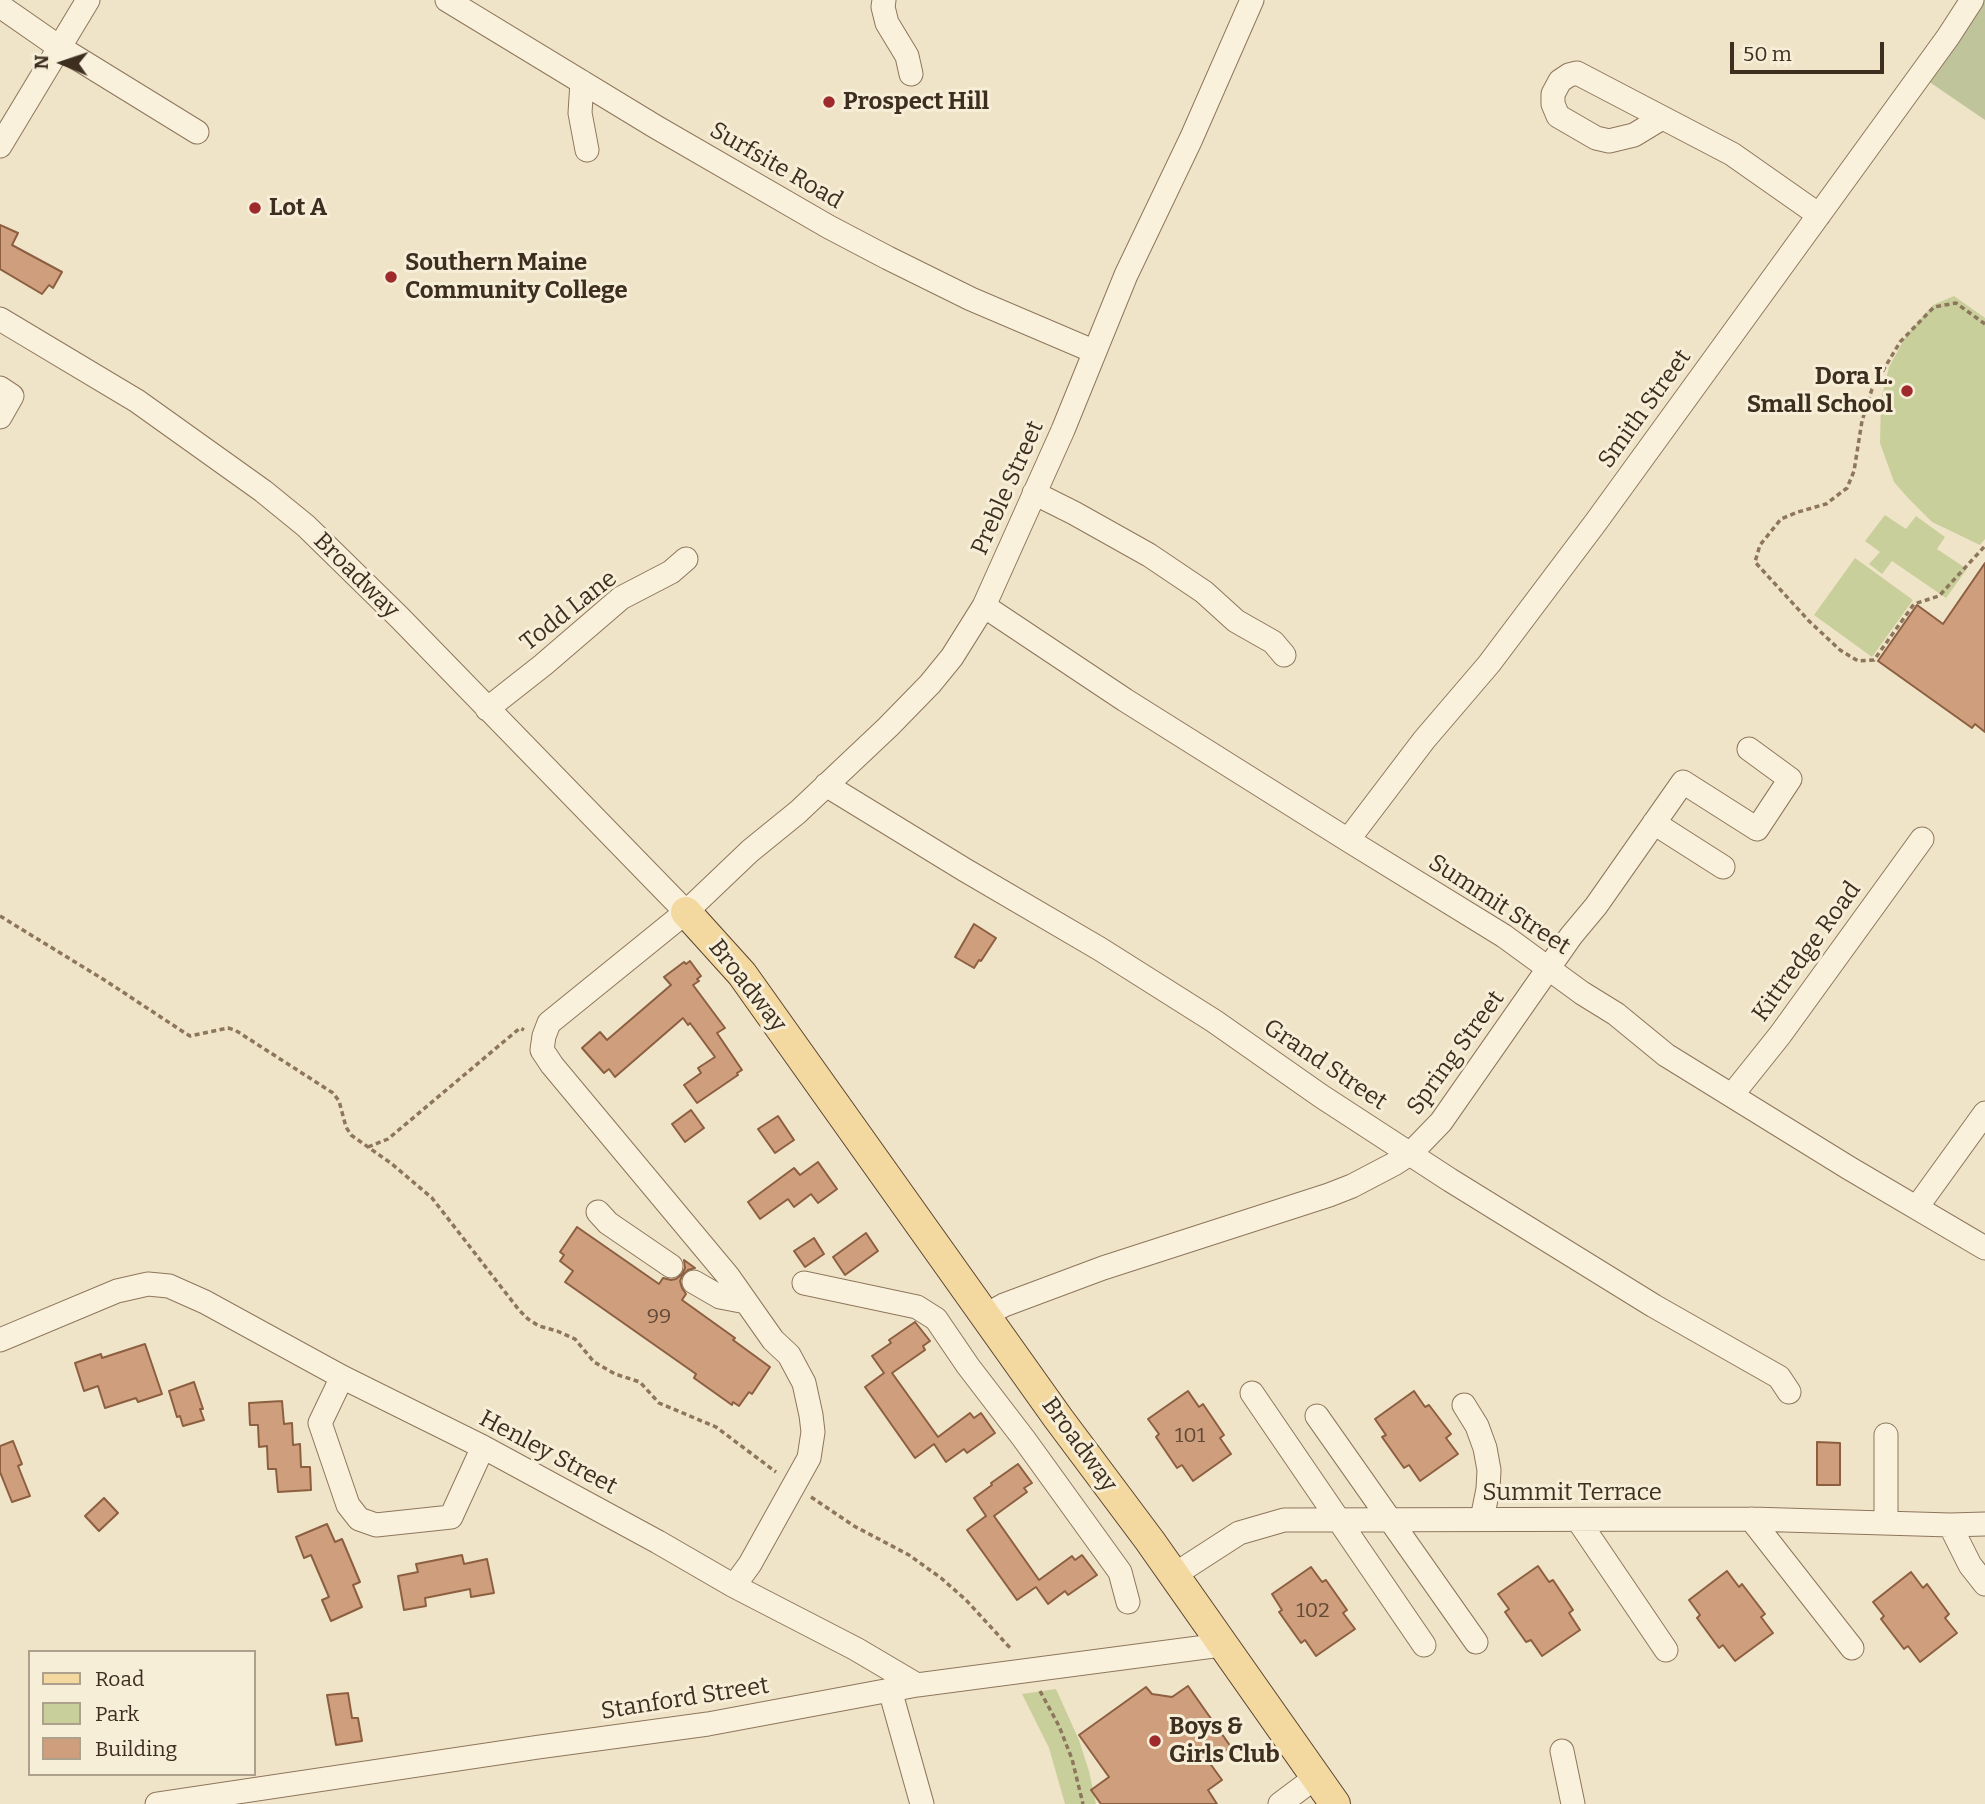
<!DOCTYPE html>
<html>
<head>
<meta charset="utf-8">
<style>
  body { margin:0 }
  #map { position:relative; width:1985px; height:1804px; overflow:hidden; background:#f0e4c8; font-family:Bitter,serif }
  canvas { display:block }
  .legend { position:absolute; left:28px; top:1650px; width:228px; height:126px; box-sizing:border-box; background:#f7eed8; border:2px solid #ada18e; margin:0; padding:9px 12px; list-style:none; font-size:21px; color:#3d2e20 }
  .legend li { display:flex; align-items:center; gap:14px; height:35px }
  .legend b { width:35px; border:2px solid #ada18e }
  .north { position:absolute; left:28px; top:28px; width:70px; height:70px; -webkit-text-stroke:5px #f7eed8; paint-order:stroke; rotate:272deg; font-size:19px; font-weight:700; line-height:28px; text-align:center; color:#3d2e20 }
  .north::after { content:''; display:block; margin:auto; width:24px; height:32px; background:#3d2e20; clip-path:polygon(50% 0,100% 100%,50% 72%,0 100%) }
  .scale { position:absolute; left:1730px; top:42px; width:154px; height:32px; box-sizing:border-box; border:4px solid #3d2e20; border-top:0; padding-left:9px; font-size:21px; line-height:24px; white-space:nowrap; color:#3d2e20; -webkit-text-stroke:5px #f7eed8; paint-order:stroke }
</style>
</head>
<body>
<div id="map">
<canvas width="1985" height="1804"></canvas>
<ul class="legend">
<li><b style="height:9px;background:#f3d9a0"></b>Road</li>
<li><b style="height:19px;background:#c9cf9b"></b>Park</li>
<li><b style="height:19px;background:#cf9f7d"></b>Building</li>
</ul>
<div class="north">N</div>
<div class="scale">50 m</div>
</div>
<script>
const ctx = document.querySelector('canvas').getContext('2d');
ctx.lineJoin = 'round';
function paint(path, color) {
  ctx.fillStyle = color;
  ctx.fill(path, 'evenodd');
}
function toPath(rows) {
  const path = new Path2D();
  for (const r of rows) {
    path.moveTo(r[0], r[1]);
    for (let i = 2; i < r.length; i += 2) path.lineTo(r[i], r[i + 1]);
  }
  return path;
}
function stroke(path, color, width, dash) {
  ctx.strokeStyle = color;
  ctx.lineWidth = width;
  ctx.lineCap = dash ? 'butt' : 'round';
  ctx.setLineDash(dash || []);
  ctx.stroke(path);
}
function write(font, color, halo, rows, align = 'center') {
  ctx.font = font + ' Bitter,serif';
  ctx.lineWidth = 6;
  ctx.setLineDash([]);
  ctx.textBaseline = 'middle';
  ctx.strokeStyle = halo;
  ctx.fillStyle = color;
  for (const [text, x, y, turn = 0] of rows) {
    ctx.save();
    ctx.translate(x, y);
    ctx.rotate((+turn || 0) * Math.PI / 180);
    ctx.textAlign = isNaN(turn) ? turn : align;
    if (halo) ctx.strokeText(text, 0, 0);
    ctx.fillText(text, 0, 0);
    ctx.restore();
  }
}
const green = toPath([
  [1954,296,1985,318,1985,539,1980,545,1932,522,1908,498,1894,482,1880,443,1881,400,1889,367,1906,336,1933,305],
  [1885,515,1906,529,1916,516,1945,537,1937,549,1967,569,1946,598,1892,561,1882,574,1869,564,1880,552,1865,541],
  [1855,558,1913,600,1872,657,1814,615],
  [1056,1689,1079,1740,1089,1771,1096,1804,1065,1804,1049,1748,1022,1694]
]);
const cemetery = toPath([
  [1984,0,1985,0,1985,120,1928,81]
]);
const building = toPath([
  [0,225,18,233,12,245,62,272,53,288,49,285,42,294,0,269,0,225],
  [1985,563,1985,732,1975,724,1972,728,1878,661,1917,605,1943,624,1985,563],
  [974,924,996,938,981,961,979,960,974,968,955,957,974,924],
  [690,961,701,976,697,979,699,981,693,985,725,1028,717,1033,742,1070,737,1073,738,1075,697,1103,684,1085,701,1073,698,1068,715,1057,690,1023,688,1025,683,1018,615,1077,609,1069,604,1073,582,1048,600,1032,607,1040,671,985,664,977,684,962,686,964,690,961],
  [691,1110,704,1128,685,1142,672,1124,691,1110],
  [778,1116,794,1140,775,1153,758,1129,778,1116],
  [818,1162,837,1189,818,1203,811,1194,794,1207,788,1199,760,1219,748,1202,794,1168,800,1175,818,1162],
  [577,1227,659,1284,663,1278,671,1280,676,1279,682,1274,685,1268,684,1260,695,1268,688,1270,682,1276,680,1281,682,1288,686,1294,682,1300,735,1338,733,1340,770,1367,752,1394,749,1392,739,1406,733,1402,732,1405,694,1378,696,1374,565,1282,573,1271,560,1261,564,1255,560,1252,577,1227],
  [866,1233,878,1251,845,1275,833,1257,866,1233],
  [814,1238,824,1254,805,1267,794,1251,814,1238],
  [915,1322,930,1341,923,1346,925,1350,892,1373,938,1437,970,1413,974,1418,981,1413,995,1433,967,1453,964,1449,946,1462,934,1444,915,1458,865,1387,884,1373,872,1356,891,1343,889,1340,915,1322],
  [145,1344,162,1394,138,1402,136,1398,105,1408,98,1386,84,1391,75,1363,101,1354,102,1358,145,1344],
  [194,1382,203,1409,200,1409,204,1420,183,1426,180,1416,177,1417,169,1391,194,1382],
  [1188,1391,1199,1407,1203,1404,1224,1435,1220,1438,1231,1454,1193,1481,1182,1465,1177,1468,1156,1437,1159,1434,1148,1419,1188,1391],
  [1414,1391,1425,1407,1429,1405,1451,1434,1446,1438,1458,1454,1420,1481,1409,1465,1404,1468,1382,1437,1386,1435,1375,1419,1414,1391],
  [282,1401,284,1424,292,1423,293,1445,300,1444,301,1467,310,1467,311,1490,278,1492,276,1469,268,1469,267,1446,259,1447,258,1425,250,1425,249,1403,282,1401],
  [13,1441,22,1464,18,1466,30,1496,12,1502,0,1472,0,1446,13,1441],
  [1817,1442,1840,1443,1840,1485,1817,1485,1817,1442],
  [1018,1464,1032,1483,1024,1488,1027,1492,994,1516,1039,1580,1072,1556,1075,1560,1082,1555,1097,1575,1068,1595,1065,1591,1048,1604,1036,1587,1017,1600,967,1530,986,1516,974,1498,992,1485,991,1483,1018,1464],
  [104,1498,118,1513,99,1531,85,1516,104,1498],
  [327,1524,335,1542,342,1539,360,1582,353,1585,362,1607,331,1621,322,1600,329,1597,311,1555,304,1558,296,1537,327,1524],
  [462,1555,464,1564,487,1559,494,1593,471,1597,470,1589,425,1598,426,1606,404,1610,398,1576,418,1572,416,1564,462,1555],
  [1538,1566,1549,1582,1553,1580,1573,1610,1569,1613,1580,1630,1542,1656,1531,1640,1526,1642,1505,1612,1509,1609,1498,1594,1538,1566],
  [1311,1567,1322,1582,1326,1580,1347,1610,1343,1613,1355,1629,1316,1656,1305,1640,1301,1643,1279,1612,1282,1610,1272,1594,1311,1567],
  [1727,1571,1739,1587,1742,1584,1765,1614,1761,1617,1773,1633,1735,1661,1723,1645,1719,1648,1697,1618,1700,1615,1689,1600,1727,1571],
  [1911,1572,1923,1588,1927,1584,1949,1614,1945,1618,1957,1633,1920,1662,1908,1646,1904,1649,1881,1619,1884,1616,1873,1602,1911,1572],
  [1188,1686,1231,1747,1209,1762,1222,1780,1208,1790,1217,1804,1101,1804,1091,1790,1109,1777,1079,1735,1146,1687,1152,1694,1172,1697,1188,1686],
  [348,1693,352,1718,358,1718,362,1741,336,1745,327,1695,348,1693]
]);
const path = toPath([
  [1985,324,1956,303,1934,307,1900,342,1872,389,1862,421,1854,471,1847,488,1826,504,1798,512,1781,519,1760,545,1755,562,1809,621,1840,650,1858,661,1874,660,1914,604,1939,596,1985,546],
  [0,916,106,981,185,1033,190,1036,228,1028,235,1030,333,1093,339,1101,346,1127,351,1135,392,1164,432,1198,519,1310,528,1319,539,1326,557,1331,575,1339,594,1362,615,1374,640,1382,659,1403,716,1427,776,1472],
  [368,1147,388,1139,520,1028,524,1030],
  [811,1497,854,1526,909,1555,941,1578,966,1600,1012,1650],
  [1040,1691,1059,1726,1072,1759,1083,1804]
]);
const minor = toPath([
  [447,0,656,127,829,227,888,258,971,299,1093,351],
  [884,0,883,7,887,23,907,56,911,74],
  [0,6,59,47,197,132],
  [582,82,580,113,587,150],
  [1662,118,1634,135,1609,141,1596,138,1558,116,1553,104,1553,94,1560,81,1569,75,1577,73,1732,154,1819,215],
  [0,146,88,0],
  [0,319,137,401,263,491,306,526,400,618,686,912],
  [0,388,12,396,0,417],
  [1034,493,1074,513,1149,555,1204,592,1236,621,1273,642,1284,655],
  [984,606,1125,700,1348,840,1504,936,1582,993,1616,1014,1666,1055,1849,1168,1985,1248],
  [487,709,543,665,621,598,671,572,686,559],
  [826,785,965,870,1100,949,1214,1021,1321,1096,1450,1180,1654,1306,1779,1377,1789,1392],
  [1654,823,1723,867],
  [1348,840,1424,740,1489,664,1596,522,1948,37,1972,0],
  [1732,1095,1780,1035,1922,839],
  [1917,1207,1985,1113],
  [598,1212,608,1223,671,1266],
  [694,1282,720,1297,746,1302],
  [804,1283,917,1307,936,1319,968,1366,1024,1439,1120,1572,1128,1602],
  [986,1315,1004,1305,1103,1268,1329,1195,1352,1186,1394,1164,1411,1153,1441,1122,1571,936,1596,906,1683,782,1757,829,1790,779,1749,749],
  [0,1340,117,1291,148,1284,169,1286,205,1302,342,1377,483,1447,658,1542,734,1586,856,1649,917,1685],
  [342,1377,320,1423,348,1505,359,1519,376,1525,451,1517,483,1447],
  [1252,1393,1424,1645],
  [1464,1405,1477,1426,1485,1448,1489,1470,1488,1489,1482,1519],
  [1317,1416,1476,1642],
  [1886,1435,1886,1523],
  [1751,1519,1852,1648],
  [1578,1520,1666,1650],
  [1950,1525,1970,1565,1985,1584],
  [1174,1575,1239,1533,1284,1520,1751,1519,1950,1525,1985,1524],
  [734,1586,750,1564,809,1458,813,1432,811,1415,804,1383,789,1355,773,1340,728,1276,552,1065,542,1050,544,1036,549,1023,686,912,750,851,798,812,888,727,930,684,952,657,984,606,1063,430,1126,275,1191,139,1252,0],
  [890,1690,922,1804],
  [1562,1751,1573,1804],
  [157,1804,539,1747,708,1724,917,1685,1221,1645],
  [1280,1804,1316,1777]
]);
const major = toPath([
  [686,912,742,974,1058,1418,1150,1541,1335,1804]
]);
const markers = [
  [829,102,7,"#9e2a2b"],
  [255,208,7,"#9e2a2b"],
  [391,277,7,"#9e2a2b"],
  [1907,391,7,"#9e2a2b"],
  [1155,1741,7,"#9e2a2b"]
];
const numberNames = [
  ["99",659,1317],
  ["101",1190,1436],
  ["102",1313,1611]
];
const poiNames = [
  ["Prospect Hill",843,102],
  ["Lot A",269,208],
  ["Southern Maine",405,263],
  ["Community College",405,291],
  ["Dora L.",1893,377,"right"],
  ["Small School",1893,405,"right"],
  ["Boys &",1169,1727],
  ["Girls Club",1169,1755]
];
const streetNames = [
  ["Surfsite Road",776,166,30],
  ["Smith Street",1645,409,-54],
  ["Preble Street",1008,488,-66],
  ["Broadway",356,576,45],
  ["Todd Lane",569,611,-38],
  ["Summit Street",1499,905,33],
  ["Kittredge Road",1807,952,-54],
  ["Broadway",747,986,52],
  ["Spring Street",1456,1053,-54],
  ["Grand Street",1325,1065,34],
  ["Broadway",1079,1445,54],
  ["Henley Street",548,1453,28],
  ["Summit Terrace",1572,1493],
  ["Stanford Street",685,1699,-9]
];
paint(green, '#c9cf9b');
paint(cemetery, '#bfc49a');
paint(building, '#cf9f7d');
stroke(building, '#8d5f41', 2);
stroke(minor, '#8d765c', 25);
stroke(major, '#5b4430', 32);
stroke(path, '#8d765c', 3.5, [5, 3.5]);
stroke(minor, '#faf1dc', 23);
stroke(major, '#f3d9a0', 30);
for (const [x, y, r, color] of markers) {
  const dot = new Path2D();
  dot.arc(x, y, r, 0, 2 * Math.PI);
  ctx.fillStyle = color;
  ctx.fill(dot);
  stroke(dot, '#f7eed8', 2.5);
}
write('21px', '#624a37', null, numberNames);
write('bold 24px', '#3d2e20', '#f7eed8', poiNames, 'left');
write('24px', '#3d2e20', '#f7eed8', streetNames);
</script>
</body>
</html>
